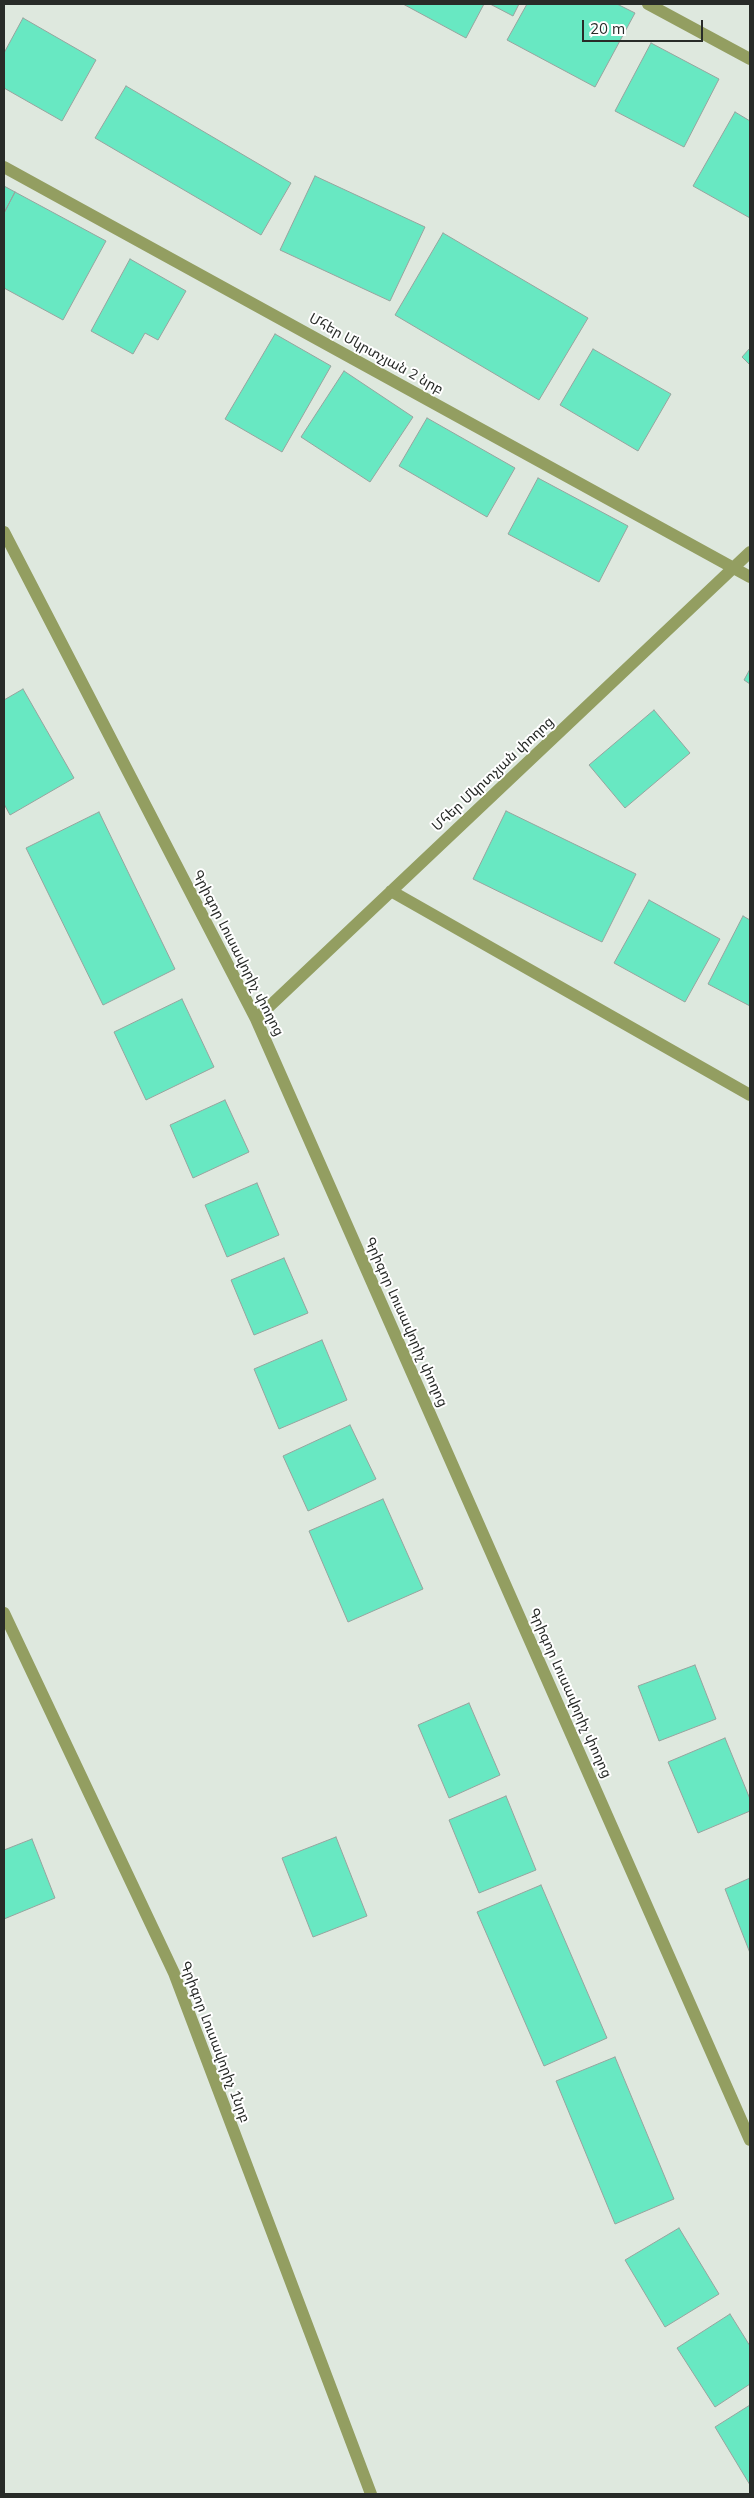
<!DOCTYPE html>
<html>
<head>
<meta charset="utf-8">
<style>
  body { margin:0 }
  #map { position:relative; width:754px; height:2498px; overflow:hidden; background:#dee8de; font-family:Mulish,sans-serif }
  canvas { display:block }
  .frame { position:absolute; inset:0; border:5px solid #282b28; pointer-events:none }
  .scale { position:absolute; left:582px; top:20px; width:121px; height:22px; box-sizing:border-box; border:2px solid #282b28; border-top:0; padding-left:6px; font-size:15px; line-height:18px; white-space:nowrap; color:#282b28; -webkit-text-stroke:4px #fff; paint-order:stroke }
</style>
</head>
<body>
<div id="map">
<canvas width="754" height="2498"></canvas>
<div class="frame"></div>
<div class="scale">20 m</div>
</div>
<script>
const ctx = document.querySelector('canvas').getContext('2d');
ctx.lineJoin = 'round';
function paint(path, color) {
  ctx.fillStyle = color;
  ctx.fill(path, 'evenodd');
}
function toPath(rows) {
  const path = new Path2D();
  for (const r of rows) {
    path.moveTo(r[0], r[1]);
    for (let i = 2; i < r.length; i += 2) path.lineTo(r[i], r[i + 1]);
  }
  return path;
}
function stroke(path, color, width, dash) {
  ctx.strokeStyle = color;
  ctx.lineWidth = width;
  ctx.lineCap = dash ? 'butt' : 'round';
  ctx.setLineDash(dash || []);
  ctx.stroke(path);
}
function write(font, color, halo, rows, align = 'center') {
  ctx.font = font + ' Mulish,"Noto Sans Armenian",sans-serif';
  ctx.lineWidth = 4;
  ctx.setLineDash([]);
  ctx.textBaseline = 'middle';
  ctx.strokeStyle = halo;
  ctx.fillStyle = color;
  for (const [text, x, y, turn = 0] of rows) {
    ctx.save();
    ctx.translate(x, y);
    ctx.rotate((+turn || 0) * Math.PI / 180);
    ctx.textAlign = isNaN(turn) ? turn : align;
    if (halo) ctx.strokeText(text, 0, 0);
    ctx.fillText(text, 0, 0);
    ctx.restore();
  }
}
const building = toPath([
  [403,4,484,4,466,38,403,4],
  [490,4,519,4,513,16,490,4],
  [527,4,617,4,635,13,595,87,507,40,527,4],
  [23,18,96,60,62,121,4,88,4,53,23,18],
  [651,43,719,79,684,147,615,111,651,43],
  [126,86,291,183,261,235,95,138,126,86],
  [735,112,750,121,750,218,693,186,735,112],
  [315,176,425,227,390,301,280,250,315,176],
  [4,186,15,192,4,213,4,186],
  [15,192,106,241,63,320,4,288,4,213,15,192],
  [443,233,588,318,539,400,395,315,443,233],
  [130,259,186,291,158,340,145,333,133,354,91,331,130,259],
  [275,334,331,366,282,452,225,419,275,334],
  [750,348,750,365,742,357,750,348],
  [593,349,671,394,638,451,560,405,593,349],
  [344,371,413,417,370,482,301,437,344,371],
  [427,418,515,468,487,517,399,466,427,418],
  [538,478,628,526,599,582,508,534,538,478],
  [750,669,750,684,744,680,750,669],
  [23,689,74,778,10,815,4,804,4,700,23,689],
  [654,710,690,753,625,808,589,765,654,710],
  [506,811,636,874,602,942,473,879,506,811],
  [99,812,175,969,103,1005,26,848,99,812],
  [649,900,720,939,685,1002,614,963,649,900],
  [743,916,750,920,750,1006,708,984,743,916],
  [182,999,214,1067,146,1100,114,1032,182,999],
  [225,1100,249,1152,193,1178,170,1125,225,1100],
  [257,1183,279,1235,227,1257,205,1205,257,1183],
  [284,1258,308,1313,254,1335,231,1280,284,1258],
  [322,1340,347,1400,279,1429,254,1369,322,1340],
  [350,1425,376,1479,308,1511,283,1456,350,1425],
  [383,1499,423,1589,348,1622,309,1531,383,1499],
  [695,1665,716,1719,659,1741,638,1686,695,1665],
  [469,1703,500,1775,449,1798,418,1725,469,1703],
  [725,1738,750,1799,750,1811,698,1833,668,1762,725,1738],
  [506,1796,536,1870,479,1893,449,1820,506,1796],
  [336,1837,367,1916,313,1937,282,1858,336,1837],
  [32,1839,55,1898,4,1919,4,1850,32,1839],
  [750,1878,750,1953,725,1889,750,1878],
  [541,1885,607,2038,544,2066,477,1912,541,1885],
  [615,2057,674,2199,615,2224,556,2081,615,2057],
  [679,2228,719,2294,665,2327,625,2260,679,2228],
  [730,2314,750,2346,750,2384,715,2407,677,2348,730,2314],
  [750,2405,750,2485,715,2427,750,2405]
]);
const street = toPath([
  [648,4,750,59],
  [4,167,750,577],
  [4,532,256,1019,750,2140],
  [391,891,750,1095],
  [256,1019,750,552],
  [4,1613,174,1973,371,2494]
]);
const streetNames = [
  ["Մհեր Մկրտչյան 2 նրբ",376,354,29],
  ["Մհեր Մկրտչյան փողոց",493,774,-43],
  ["Գրիգոր Լուսավորիչ փողոց",238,953,63],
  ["Գրիգոր Լուսավորիչ փողոց",406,1322,66],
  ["Գրիգոր Լուսավորիչ փողոց",570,1693,66],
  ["Գրիգոր Լուսավորիչ 1նրբ",215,2042,69]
];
paint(building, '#68e8c2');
stroke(building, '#96a49e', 1);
stroke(street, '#939e61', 12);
write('14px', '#282b28', '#fff', streetNames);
</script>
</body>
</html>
